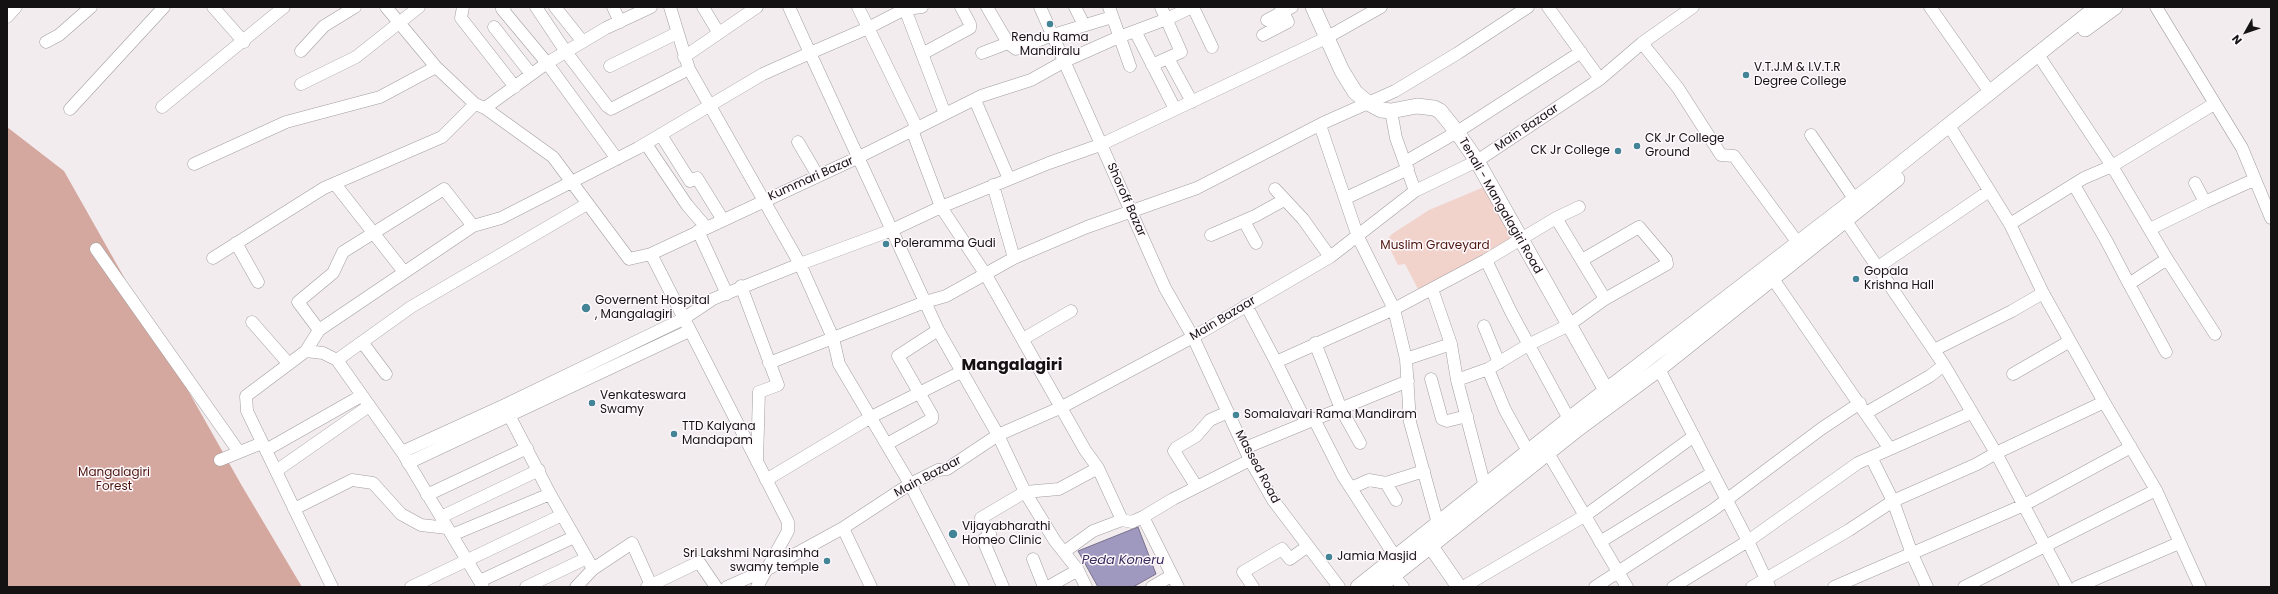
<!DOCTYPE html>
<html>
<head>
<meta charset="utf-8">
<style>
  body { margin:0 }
  #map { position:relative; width:2278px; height:594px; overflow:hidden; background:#f2ecef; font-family:Poppins,sans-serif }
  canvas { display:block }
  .frame { position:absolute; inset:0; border:8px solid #141213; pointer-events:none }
  .north { position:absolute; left:2226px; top:12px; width:40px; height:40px; -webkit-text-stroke:3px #fff9fd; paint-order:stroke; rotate:230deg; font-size:11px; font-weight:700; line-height:16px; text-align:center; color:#141213 }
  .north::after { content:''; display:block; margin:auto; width:14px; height:18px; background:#141213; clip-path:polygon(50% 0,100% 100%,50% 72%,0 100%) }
</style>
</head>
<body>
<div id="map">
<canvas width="2278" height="594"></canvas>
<div class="frame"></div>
<div class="north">N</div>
</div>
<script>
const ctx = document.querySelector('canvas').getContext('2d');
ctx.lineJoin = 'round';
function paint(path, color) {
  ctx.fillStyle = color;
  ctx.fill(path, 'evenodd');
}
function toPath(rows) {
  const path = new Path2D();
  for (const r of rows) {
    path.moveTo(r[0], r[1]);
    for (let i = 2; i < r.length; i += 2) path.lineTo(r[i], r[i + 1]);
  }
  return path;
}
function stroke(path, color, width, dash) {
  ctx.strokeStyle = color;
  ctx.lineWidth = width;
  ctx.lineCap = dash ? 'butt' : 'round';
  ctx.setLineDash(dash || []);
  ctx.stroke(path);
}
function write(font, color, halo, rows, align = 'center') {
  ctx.font = font + ' Poppins,sans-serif';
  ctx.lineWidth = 3;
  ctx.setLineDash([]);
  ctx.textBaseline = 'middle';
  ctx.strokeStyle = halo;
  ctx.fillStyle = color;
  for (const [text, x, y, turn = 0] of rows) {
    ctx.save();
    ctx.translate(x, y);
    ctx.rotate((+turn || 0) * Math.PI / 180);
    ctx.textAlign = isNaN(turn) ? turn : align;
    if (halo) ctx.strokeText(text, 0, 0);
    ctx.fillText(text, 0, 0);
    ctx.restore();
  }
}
const green = toPath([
  [1484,187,1514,241,1420,293,1405,264,1398,265,1386,241,1392,234,1429,210]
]);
const forest = toPath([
  [7,127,64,171,242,486,302,587,7,587]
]);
const water = toPath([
  [1138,527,1156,574,1133,587,1098,587,1078,551,1138,527]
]);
const minor = toPath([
  [213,7,244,42],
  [386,7,436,67,475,104,485,108,553,157,629,259,651,254,788,522,788,531,757,587],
  [463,7,461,18,515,87],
  [505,7,502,9,547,63,617,159],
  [536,7,566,52,607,106,611,109,689,69],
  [555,7,583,42],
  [613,7,620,22],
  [703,7,718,32],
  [789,7,810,53,868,28,905,9,945,114],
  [858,7,917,128],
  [987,7,1008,43,1016,49,1053,35,1112,17],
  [1040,7,1165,288,1193,337,1250,460,1273,500,1339,587],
  [1075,7,1084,25],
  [1109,7,1130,66],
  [1193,7,1212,47],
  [1548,7,1600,79],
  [1930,7,1989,91],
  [2156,7,2242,148,2271,218],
  [905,9,922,7],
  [7,17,16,7],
  [1267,20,1292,7],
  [494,27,531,74],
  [1135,31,1175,109],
  [1263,35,1288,22,1281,7],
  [46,42,59,35,91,7],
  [1642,43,1678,88,1721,155,1734,156,1798,243],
  [301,51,324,26,355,7],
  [982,53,1008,43],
  [2037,53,2112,166,2167,259,2129,284,2106,240,2074,185],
  [922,54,970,28,970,24,961,7],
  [684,57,757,7],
  [1168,58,1192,102],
  [1152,65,1181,52,1161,7],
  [610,66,677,33],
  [301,84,356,57,419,7],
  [975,100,1009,179],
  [162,107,284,7],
  [485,108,547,63,606,28,651,7],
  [70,109,164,7],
  [1391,111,1396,138,1415,191],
  [1320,125,1358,237,1394,309,1406,359,1410,422,1440,531],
  [912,130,941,207,986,275,1085,450,1098,468,1122,520],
  [1953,132,2010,224,2084,178,2112,166,2214,104],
  [661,135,690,181,697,178,723,220],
  [1811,135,1859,206],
  [798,142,818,176],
  [646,144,687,205,706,227],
  [1405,162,1457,132,1581,52],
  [194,164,286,122,380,97,436,67],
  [2195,183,2205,202],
  [335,184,404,272],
  [993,185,1014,258],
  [1275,189,1303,219,1330,257],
  [1346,198,1408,169],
  [1556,218,1605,299],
  [1244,221,1256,243],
  [1846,221,1944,365,1996,453,2067,587],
  [2010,224,2043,293,2104,402,2156,490,2200,587],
  [2150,229,2205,202,2249,182,2256,182],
  [698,231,727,294],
  [1211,235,1255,216,1284,200],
  [236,243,258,282],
  [96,249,239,452],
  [651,254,859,157,981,96,1031,80,1065,61,1119,37,1167,19,1192,7],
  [213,258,324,188,442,137,475,104],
  [2167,259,2215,334],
  [1486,260,1511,312,1569,419],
  [1878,267,1989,191],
  [1773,279,1890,449,1971,413],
  [2129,284,2166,352],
  [741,286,778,385,759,392,757,461],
  [1432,289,1451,344,1457,380,1485,487],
  [1246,305,1276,362],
  [252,322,288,363],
  [1484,326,1499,363],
  [319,330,298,302,333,273,343,252,444,189,473,226],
  [1023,339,1071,311],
  [362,342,386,374],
  [1315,343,1341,409,1360,443],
  [1934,350,2012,311,2043,293],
  [306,351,319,330,473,226,501,218,638,148,763,74,810,53,938,330,998,435,1025,492,1055,541,1078,570,1086,587],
  [1406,359,1451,344],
  [337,360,411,307,587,204],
  [769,363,925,302,946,296,1014,258,1087,227,1197,188,1323,123,1395,91,1458,53,1528,7],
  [1488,369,1505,410,1529,453],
  [1659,369,1748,541,1769,586],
  [2013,374,2070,341],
  [1431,379,1442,419,1447,421,1467,416],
  [1457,380,1488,369,1528,345,1569,325,1605,299,1667,264,1666,259,1639,227,1582,260],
  [1866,413,1930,376,1944,365],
  [509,415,550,494,593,569],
  [1314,419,1343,476,1396,558],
  [1306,422,1276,362,1394,309,1486,260,1556,218,1579,207],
  [887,444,932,419,932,415,898,356,938,330],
  [1245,448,1408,381],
  [266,450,361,396],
  [402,452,505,405,683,319,713,299,800,264,689,69,670,7],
  [1548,453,1627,587],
  [1871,457,1893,501,1912,554,1927,587],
  [220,460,262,443],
  [408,463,689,331],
  [276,471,369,406],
  [766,480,871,417,961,372],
  [1386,483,1396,500],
  [1196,486,1174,451,1176,448,1196,436,1210,420,1228,412],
  [1351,488,1369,480,1386,483,1424,471],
  [427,495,527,448],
  [294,509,352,480,373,483,401,514,421,525,447,528],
  [441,517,539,470],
  [1143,517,1178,587],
  [843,528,871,587],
  [452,535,550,494],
  [1600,542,1712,473],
  [1064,552,1093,531,1122,520,1132,522,1143,517,1173,499,1250,460],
  [1033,559,1044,587],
  [1394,576,1403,587],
  [480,581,574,537],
  [332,587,247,411,246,396,306,351,323,353,337,360,402,452,483,587],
  [411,587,562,515],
  [526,587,587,558],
  [576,587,593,569,632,543,651,585],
  [647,587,699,562,716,587],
  [727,587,768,569,843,528,910,484,938,470,947,469,998,435,1062,407,1193,337,1330,257,1415,191,1477,161,1600,79,1642,43,1693,7],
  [963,587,910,484,839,364,833,338,800,264,892,230,941,207,1049,163,1100,145,1326,38,1381,7],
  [1003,587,983,540,990,534,981,518,1025,492,1059,489,1098,468],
  [1048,587,1078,570],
  [1152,587,1171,576],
  [1253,587,1243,572,1282,549,1290,559,1308,546],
  [1463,587,1586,515,1694,436],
  [1595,587,1713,510,1821,429,1860,403],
  [1673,587,1748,541,1858,463,1890,449],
  [1752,587,1849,530,1893,501,1977,464,1996,453,2104,402],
  [1834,587,2024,505,2131,447],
  [1964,587,2156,490],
  [2077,587,2179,543]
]);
const major = toPath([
  [1313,7,1342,71,1355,92,1368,103,1381,110,1391,111,1417,106,1434,108,1440,111,1457,132,1477,161,1611,399],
  [2085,29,2115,7],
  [1425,538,1459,587],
  [1358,587,1569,419,1880,180,2097,7],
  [1379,587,1579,428,1659,369,1897,179]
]);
const markers = [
  [1050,24,4,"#438496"],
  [1746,75,4,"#438496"],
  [1637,146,4,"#438496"],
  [1618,151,4,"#438496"],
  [886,244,4,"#438496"],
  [1856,279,4,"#438496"],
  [586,308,5,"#438496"],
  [592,403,4,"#438496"],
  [1236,415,4,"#438496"],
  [674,434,4,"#438496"],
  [953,534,5,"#438496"],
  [1329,557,4,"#438496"],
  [827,561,4,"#438496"]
];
const poiNames = [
  ["Rendu Rama",1050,38,"center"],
  ["Mandiralu",1050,52,"center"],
  ["V.T.J.M & I.V.T.R",1754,68],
  ["Degree College",1754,82],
  ["CK Jr College",1645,139],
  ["Ground",1645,153],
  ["CK Jr College",1610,151,"right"],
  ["Poleramma Gudi",894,244],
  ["Gopala",1864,272],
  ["Krishna Hall",1864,286],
  ["Governent Hospital",595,301],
  [", Mangalagiri",595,315],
  ["Venkateswara",600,396],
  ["Swamy",600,410],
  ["Somalavari Rama Mandiram",1244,415],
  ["TTD Kalyana",682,427],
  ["Mandapam",682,441],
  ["Vijayabharathi",962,527],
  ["Homeo Clinic",962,541],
  ["Sri Lakshmi Narasimha",819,554,"right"],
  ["swamy temple",819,568,"right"],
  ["Jamia Masjid",1337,557]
];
const streetNames = [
  ["Main Bazaar",1527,128,-34],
  ["Kummari Bazar",811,179,-24],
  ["Shoroff Bazar",1126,200,66],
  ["Tenali - Mangalagiri Road",1500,206,60],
  ["Main Bazaar",1223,319,-31],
  ["Massed Road",1257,467,62],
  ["Main Bazaar",928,477,-28]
];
const parkNames = [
  ["Muslim Graveyard",1435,246],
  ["Mangalagiri",114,473],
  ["Forest",114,487]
];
const waterNames = [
  ["Peda Koneru",1123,561]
];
const districtNames = [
  ["Mangalagiri",1012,366]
];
paint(green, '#f2d3cc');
paint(forest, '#d5a89f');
paint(water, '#a099bf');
stroke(water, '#76708b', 1);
stroke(minor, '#a29d9f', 13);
stroke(major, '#a29d9f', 16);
stroke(minor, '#fff', 12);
stroke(major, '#fff', 15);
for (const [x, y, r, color] of markers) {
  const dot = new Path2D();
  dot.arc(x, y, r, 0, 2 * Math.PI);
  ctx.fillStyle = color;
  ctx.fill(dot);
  stroke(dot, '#fff9fd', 1.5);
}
write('12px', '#141213', '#fff9fd', poiNames, 'left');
write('12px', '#141213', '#fff9fd', streetNames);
write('12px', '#4c160d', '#fff9fd', parkNames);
write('italic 13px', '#382c5d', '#fff9fd', waterNames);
write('bold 16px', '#141213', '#fff9fd', districtNames);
</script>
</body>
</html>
